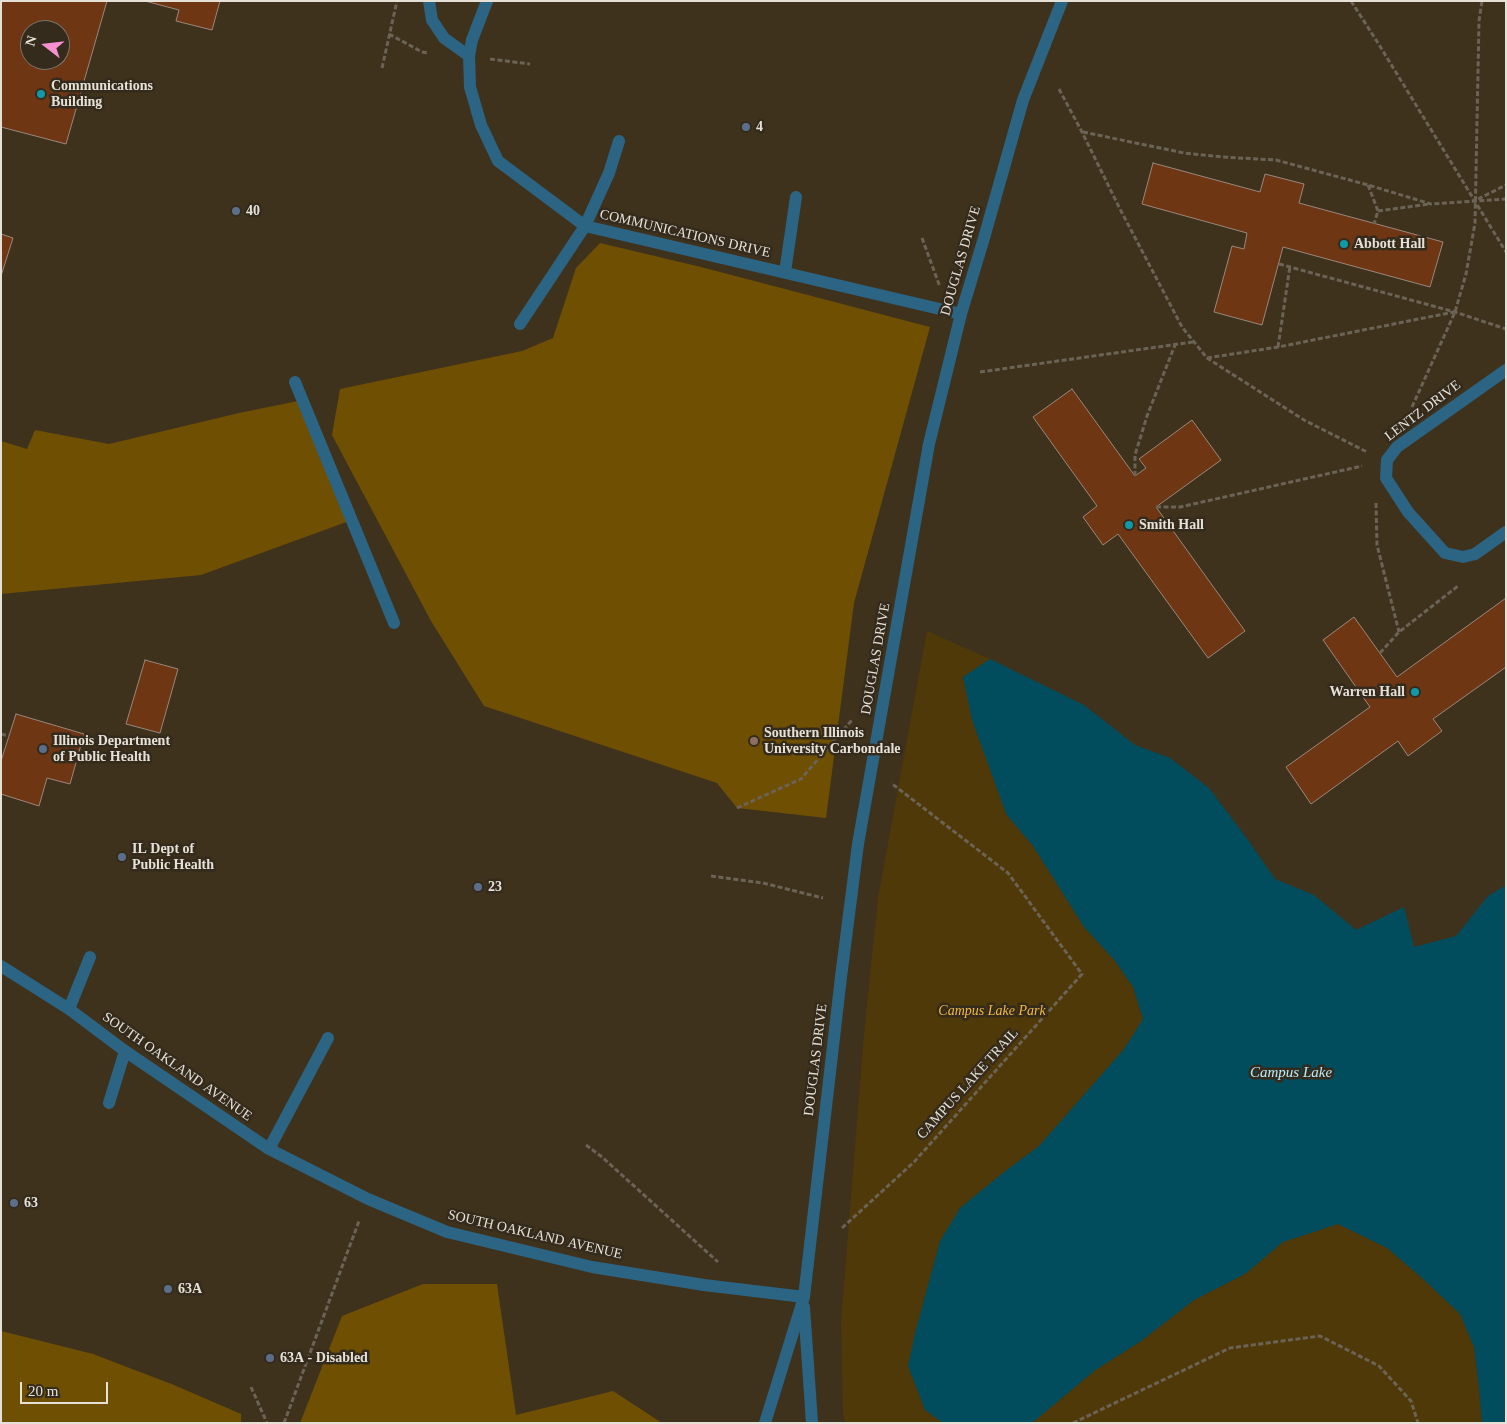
<!DOCTYPE html>
<html>
<head>
<meta charset="utf-8">
<style>
  body { margin:0 }
  #map { position:relative; width:1507px; height:1424px; overflow:hidden; background:#342b1c; font-family:Georgia,serif }
  canvas { display:block }
  .frame { position:absolute; inset:0; border:2px solid #e6e1d7; pointer-events:none }
  .north { position:absolute; left:20px; top:20px; width:50px; height:50px; box-sizing:border-box; background:#342b1c; border:1px solid #7b7467; border-radius:50%; rotate:286deg; font-size:14px; font-weight:700; line-height:20px; text-align:center; color:#e6e1d7 }
  .north::after { content:''; display:block; margin:auto; width:18px; height:22px; background:#f690d0; clip-path:polygon(50% 0,100% 100%,50% 72%,0 100%) }
  .scale { position:absolute; left:20px; top:1382px; width:88px; height:22px; box-sizing:border-box; border:2px solid #e6e1d7; border-top:0; padding-left:6px; font-size:15px; line-height:18px; white-space:nowrap; color:#e6e1d7; -webkit-text-stroke:4px #342b1c; paint-order:stroke }
</style>
</head>
<body>
<div id="map">
<canvas width="1507" height="1424"></canvas>
<div class="frame"></div>
<div class="north">N</div>
<div class="scale">20 m</div>
</div>
<script>
const ctx = document.querySelector('canvas').getContext('2d');
ctx.lineJoin = 'round';
function paint(path, color) {
  ctx.fillStyle = color;
  ctx.fill(path, 'evenodd');
}
function toPath(rows) {
  const path = new Path2D();
  for (const r of rows) {
    path.moveTo(r[0], r[1]);
    for (let i = 2; i < r.length; i += 2) path.lineTo(r[i], r[i + 1]);
  }
  return path;
}
function stroke(path, color, width, dash) {
  ctx.strokeStyle = color;
  ctx.lineWidth = width;
  ctx.lineCap = dash ? 'butt' : 'round';
  ctx.setLineDash(dash || []);
  ctx.stroke(path);
}
function write(font, color, halo, rows, align = 'center') {
  ctx.font = font + ' Georgia,serif';
  ctx.lineWidth = 5;
  ctx.setLineDash([]);
  ctx.textBaseline = 'middle';
  ctx.strokeStyle = halo;
  ctx.fillStyle = color;
  for (const [text, x, y, turn = 0] of rows) {
    ctx.save();
    ctx.translate(x, y);
    ctx.rotate((+turn || 0) * Math.PI / 180);
    ctx.textAlign = isNaN(turn) ? turn : align;
    if (halo) ctx.strokeText(text, 0, 0);
    ctx.fillText(text, 0, 0);
    ctx.restore();
  }
}
const built = toPath([
  [1,1,1506,1,1506,1423,1,1423],
  [30,30,60,30,60,60,30,60]
]);
const green = toPath([
  [927,631,990,659,963,677,1006,814,1033,846,1084,927,1115,961,1133,987,1143,1019,1124,1049,1039,1146,1004,1172,960,1208,927,1288,908,1366,925,1410,943,1423,845,1423,843,1412,841,1322,864,1034,878,898],
  [1338,1224,1387,1248,1422,1278,1460,1314,1474,1347,1479,1388,1482,1423,1032,1423,1094,1371,1144,1339,1194,1300,1245,1274,1283,1242]
]);
const forest = toPath([
  [600,243,701,267,930,327,854,603,826,818,737,808,717,783,484,706,431,621,332,435,340,389,522,351,553,338,576,268],
  [303,400,352,520,201,575,1,594,1,441,27,449,35,430,109,444,239,413],
  [423,1284,497,1284,516,1415,613,1391,662,1423,300,1423,342,1316],
  [1,1331,93,1354,174,1385,241,1414,241,1423,1,1423]
]);
const water = toPath([
  [990,659,1084,705,1135,745,1170,758,1209,788,1248,840,1275,879,1314,895,1356,930,1404,907,1414,947,1456,936,1488,896,1506,885,1506,1423,1482,1423,1479,1388,1474,1347,1460,1314,1422,1278,1387,1248,1338,1224,1283,1242,1245,1274,1194,1300,1141,1341,1094,1371,1032,1423,943,1423,925,1410,908,1366,915,1333,940,1241,960,1208,1004,1172,1039,1146,1124,1049,1143,1019,1133,987,1115,961,1084,927,1033,846,1006,814,972,720,963,677]
]);
const building = toPath([
  [1,1,107,1,66,144,1,127,1,1],
  [30,30,60,30,60,60,30,60,30,30],
  [145,1,220,1,212,30,176,21,179,10,145,1],
  [1153,163,1260,192,1265,174,1304,184,1299,203,1443,242,1430,287,1283,247,1262,325,1214,312,1232,246,1244,249,1247,233,1142,204,1153,163],
  [1,234,13,238,1,276,1,234],
  [1072,389,1135,476,1146,468,1139,459,1192,420,1221,460,1156,507,1245,631,1208,658,1118,534,1103,545,1083,517,1097,506,1033,417,1072,389],
  [1506,598,1506,667,1433,719,1442,731,1408,756,1398,741,1311,804,1286,767,1370,707,1323,640,1354,617,1397,677,1506,598],
  [145,660,178,669,160,733,126,724,145,660],
  [16,714,84,734,70,784,47,778,39,806,1,794,1,761,16,714]
]);
const path = toPath([
  [1351,1,1378,43,1506,252],
  [389,34,422,52,429,53],
  [490,59,530,64],
  [382,68,397,1],
  [1059,89,1082,132,1120,209,1182,327,1207,358,1304,420,1367,452],
  [1083,132,1184,153,1222,157,1276,160,1368,185,1431,204,1506,199],
  [1368,185,1378,211,1374,224],
  [1478,199,1506,185],
  [1378,211,1430,204],
  [922,238,940,287],
  [1279,264,1455,312,1506,329],
  [1278,347,1290,266],
  [1207,358,1278,347,1454,312],
  [980,372,1193,342],
  [1412,407,1455,312,1466,274,1475,223,1479,21,1482,1],
  [1135,476,1135,455,1147,416,1175,345],
  [1376,503,1377,545,1399,632],
  [1156,507,1180,507,1362,466],
  [1380,653,1399,632,1458,586],
  [1,734,9,736],
  [737,808,801,779,852,720],
  [711,876,763,883,823,898],
  [586,1145,602,1157,718,1262],
  [842,1228,914,1162,1082,974,1008,873,891,783],
  [251,1387,267,1423],
  [284,1423,359,1221],
  [1073,1423,1230,1348,1320,1336,1379,1366,1411,1401,1418,1423]
]);
const minor = toPath([
  [429,1,432,20,444,38,469,56],
  [487,1,472,40,469,56,470,87,481,125,498,161,585,226,961,314],
  [785,272,796,197],
  [520,324,585,226,609,173,619,141],
  [1506,370,1397,447,1387,460,1386,478,1408,512,1445,553,1463,557,1475,554,1506,532],
  [295,382,394,623],
  [1,966,69,1009,125,1051,269,1149,368,1199,447,1232,592,1267,704,1285,804,1297],
  [69,1009,90,957],
  [109,1103,125,1051],
  [269,1149,328,1038],
  [804,1307,812,1423],
  [765,1423,804,1297,841,977,858,844,929,444,961,314,984,238,1023,100,1062,1]
]);
const markers = [
  [41,94,5,"#0f9aa8"],
  [746,127,5,"#5c6f8a"],
  [236,211,5,"#5c6f8a"],
  [1344,244,5,"#0f9aa8"],
  [1129,525,5,"#0f9aa8"],
  [1415,692,5,"#0f9aa8"],
  [754,741,5,"#8d6e63"],
  [43,749,5,"#5c6f8a"],
  [122,857,5,"#5c6f8a"],
  [478,887,5,"#5c6f8a"],
  [14,1203,5,"#5c6f8a"],
  [168,1289,5,"#5c6f8a"],
  [270,1358,5,"#5c6f8a"]
];
const poiNames = [
  ["Communications",51,86],
  ["Building",51,102],
  ["4",756,127],
  ["40",246,211],
  ["Abbott Hall",1354,244],
  ["Smith Hall",1139,525],
  ["Warren Hall",1405,692,"right"],
  ["Southern Illinois",764,733],
  ["University Carbondale",764,749],
  ["Illinois Department",53,741],
  ["of Public Health",53,757],
  ["IL Dept of",132,849],
  ["Public Health",132,865],
  ["23",488,887],
  ["63",24,1203],
  ["63A",178,1289],
  ["63A - Disabled",280,1358]
];
const streetNames = [
  ["COMMUNICATIONS DRIVE",685,234,13],
  ["DOUGLAS DRIVE",961,261,-74],
  ["LENTZ DRIVE",1423,411,-37],
  ["DOUGLAS DRIVE",876,659,-80],
  ["DOUGLAS DRIVE",816,1060,-83],
  ["SOUTH OAKLAND AVENUE",177,1067,35],
  ["CAMPUS LAKE TRAIL",968,1084,-48],
  ["SOUTH OAKLAND AVENUE",535,1235,13]
];
const parkNames = [
  ["Campus Lake Park",992,1011]
];
const waterNames = [
  ["Campus Lake",1291,1073]
];
paint(built, '#3e321d');
paint(green, '#503908');
paint(forest, '#6f4f02');
paint(water, '#014d5d');
paint(building, '#6e3613');
stroke(building, '#9a877d', 1);
stroke(path, '#6b6356', 3, [5, 2.5]);
stroke(minor, '#2c6484', 12);
for (const [x, y, r, color] of markers) {
  const dot = new Path2D();
  dot.arc(x, y, r, 0, 2 * Math.PI);
  ctx.fillStyle = color;
  ctx.fill(dot);
  stroke(dot, '#342b1c', 2);
}
write('bold 14px', '#e6e1d7', '#342b1c', poiNames, 'left');
write('14px', '#e6e1d7', '#342b1c', streetNames);
write('italic 14px', '#f2b943', '#342b1c', parkNames);
write('italic 15px', '#b7ecfb', '#342b1c', waterNames);
</script>
</body>
</html>
